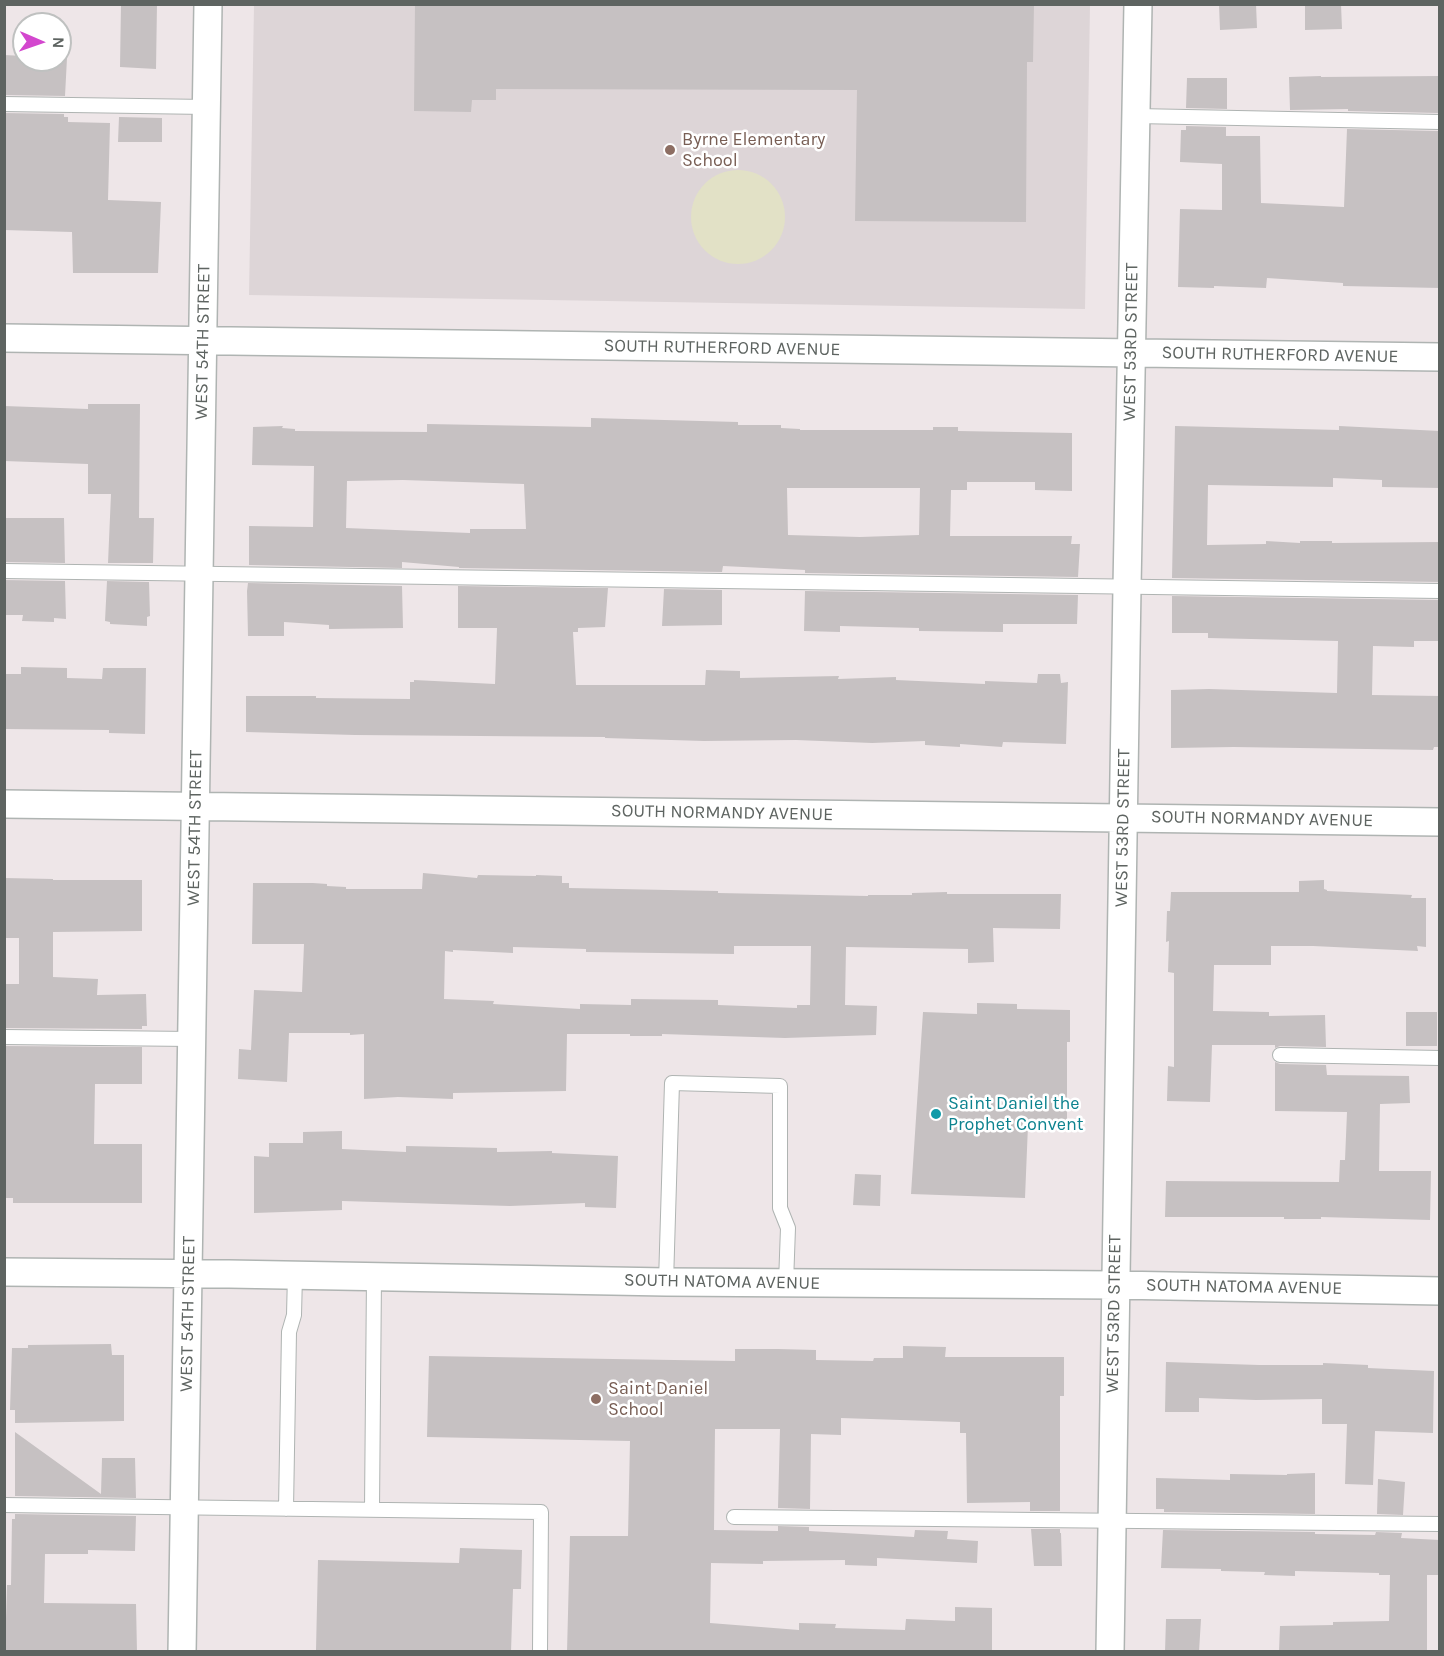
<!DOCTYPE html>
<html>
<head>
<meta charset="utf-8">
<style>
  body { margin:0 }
  #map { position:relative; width:1444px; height:1656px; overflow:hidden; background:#eee6e8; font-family:Karla,sans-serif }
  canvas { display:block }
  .frame { position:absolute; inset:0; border:6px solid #5e6461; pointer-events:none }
  .north { position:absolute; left:12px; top:12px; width:60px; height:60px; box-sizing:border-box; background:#fff; border:2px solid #bfc1c0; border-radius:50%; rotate:92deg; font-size:16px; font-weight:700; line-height:24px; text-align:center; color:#5e6461 }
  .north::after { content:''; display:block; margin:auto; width:21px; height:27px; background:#d347ce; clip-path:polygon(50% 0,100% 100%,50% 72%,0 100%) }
</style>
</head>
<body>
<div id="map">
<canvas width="1444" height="1656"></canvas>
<div class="frame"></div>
<div class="north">N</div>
</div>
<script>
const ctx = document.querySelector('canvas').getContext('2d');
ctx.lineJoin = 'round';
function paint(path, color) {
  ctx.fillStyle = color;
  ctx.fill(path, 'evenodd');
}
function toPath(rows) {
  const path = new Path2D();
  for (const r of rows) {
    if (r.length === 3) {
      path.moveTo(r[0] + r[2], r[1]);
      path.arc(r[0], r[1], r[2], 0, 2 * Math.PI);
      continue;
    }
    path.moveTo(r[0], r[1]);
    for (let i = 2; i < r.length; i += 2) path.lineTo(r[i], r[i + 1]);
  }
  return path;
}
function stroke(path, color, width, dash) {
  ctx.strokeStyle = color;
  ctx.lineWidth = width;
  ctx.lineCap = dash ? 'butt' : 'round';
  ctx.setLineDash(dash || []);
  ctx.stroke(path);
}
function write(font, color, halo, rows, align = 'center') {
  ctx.font = font + ' Karla,sans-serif';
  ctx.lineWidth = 5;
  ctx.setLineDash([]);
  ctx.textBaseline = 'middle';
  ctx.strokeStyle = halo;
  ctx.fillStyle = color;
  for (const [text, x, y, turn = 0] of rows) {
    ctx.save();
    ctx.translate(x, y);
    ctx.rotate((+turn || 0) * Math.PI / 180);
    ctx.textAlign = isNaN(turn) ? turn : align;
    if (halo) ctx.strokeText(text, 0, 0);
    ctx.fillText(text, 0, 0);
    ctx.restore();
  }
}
const education = toPath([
  [254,5,1090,5,1085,309,249,295]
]);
const green = toPath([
  [738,217,47]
]);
const building = toPath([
  [121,4,157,4,156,69,120,67],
  [415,4,1034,4,1033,62,1027,62,1026,222,855,221,857,90,496,89,496,100,472,100,471,112,414,111],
  [1219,4,1256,4,1257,28,1220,30],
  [1305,4,1341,4,1342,29,1305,30],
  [4,55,24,56,24,60,60,60,60,58,67,58,65,96,4,95],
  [1321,76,1321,77,1438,76,1438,113,1348,111,1348,109,1290,110,1289,77],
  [1187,78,1227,78,1227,109,1186,108],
  [4,113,64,114,64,117,68,117,68,122,110,123,108,200,161,202,158,273,73,273,72,232,4,230],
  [119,117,162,118,162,142,118,142],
  [1186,126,1226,127,1226,136,1260,136,1261,203,1344,207,1347,129,1438,131,1438,144,1440,144,1440,288,1343,286,1343,283,1267,278,1266,288,1214,286,1214,288,1178,287,1180,209,1222,210,1222,164,1180,162,1181,130,1186,130],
  [88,404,140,404,139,518,154,518,153,563,108,563,111,494,88,494,88,464,4,461,4,406,88,409],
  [591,418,738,422,738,425,781,425,781,428,800,429,800,430,933,430,933,427,958,427,958,431,1072,433,1072,491,1035,490,1035,482,967,482,967,490,951,490,950,536,1072,536,1071,544,1080,544,1078,577,805,573,805,570,723,566,722,572,459,568,459,567,402,562,402,568,249,565,249,526,313,527,314,466,252,465,253,427,283,426,282,428,295,429,295,431,427,432,427,424,591,427],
  [403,480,524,484,526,529,470,529,470,533,346,528,347,481],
  [787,488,920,488,919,535,860,537,788,535],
  [1175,426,1339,430,1339,426,1440,431,1440,488,1382,487,1382,480,1333,478,1333,487,1208,485,1207,545,1266,544,1266,541,1300,543,1300,541,1332,541,1332,543,1440,542,1440,582,1172,578],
  [4,518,64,518,65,563,4,562],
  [4,580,65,581,66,619,54,618,54,622,22,621,23,615,4,615],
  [107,581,149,582,150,616,147,617,147,626,110,624,110,622,105,621],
  [248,583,402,586,403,628,329,629,329,625,284,622,284,636,248,636,247,591],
  [458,586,608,588,605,627,578,628,578,632,573,632,576,685,705,685,706,670,740,671,740,678,839,676,838,679,896,677,896,680,985,684,985,681,1037,683,1038,674,1060,674,1061,683,1068,682,1066,744,1003,742,1002,747,960,744,960,747,925,745,925,741,872,743,796,740,704,741,605,738,605,737,355,735,246,732,246,696,316,696,316,698,410,699,410,682,414,682,414,680,495,684,497,628,458,628],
  [664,589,722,590,722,625,662,626],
  [805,591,1078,595,1077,624,1003,624,1003,632,919,631,919,628,840,626,840,632,804,631],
  [1172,596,1440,600,1440,641,1414,641,1414,647,1373,646,1372,695,1440,696,1440,747,1434,747,1433,750,1234,747,1171,748,1171,690,1209,689,1337,693,1338,641,1208,638,1208,633,1172,633],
  [21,667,67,668,67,678,102,679,103,668,146,668,145,734,109,733,109,730,4,729,4,674,21,674],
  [423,873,477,878,478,875,536,876,536,875,562,876,562,883,569,883,569,888,718,891,718,893,868,896,868,895,912,895,912,893,947,892,947,894,1061,894,1060,929,993,928,994,962,968,963,968,949,846,947,845,1005,877,1006,876,1035,785,1038,662,1034,662,1036,630,1036,630,1034,567,1034,566,1091,453,1093,453,1099,398,1097,364,1099,364,1034,350,1035,350,1033,289,1033,287,1082,238,1079,239,1049,251,1050,254,990,302,992,304,944,252,944,253,883,313,883,327,884,327,886,346,887,346,889,422,889],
  [734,946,811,946,810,1005,797,1005,797,1008,718,1005,718,1000,631,999,631,1005,580,1004,580,1009,493,1004,494,1001,444,999,445,951,453,952,453,950,513,953,513,947,586,949,586,952,734,954],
  [4,878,53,879,53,880,142,880,142,931,53,932,53,977,98,979,97,995,146,994,147,1026,142,1026,142,1029,4,1028,4,984,19,984,19,938,4,938],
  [1324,880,1324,889,1327,890,1327,891,1412,895,1411,898,1426,898,1426,947,1417,946,1418,951,1313,946,1271,946,1271,965,1214,965,1213,1011,1269,1012,1269,1016,1325,1015,1326,1047,1280,1046,1275,1048,1275,1045,1212,1045,1210,1102,1167,1101,1168,1066,1174,1067,1174,973,1168,972,1169,941,1166,942,1167,911,1170,911,1171,892,1299,892,1299,881],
  [977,1003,1017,1004,1017,1009,1070,1010,1070,1042,1067,1042,1067,1125,1028,1125,1025,1198,911,1194,923,1012,977,1014],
  [1406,1012,1437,1012,1437,1046,1406,1046],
  [4,1046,142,1047,142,1084,95,1084,94,1144,142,1144,142,1203,13,1203,13,1198,4,1198],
  [1275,1062,1280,1064,1326,1065,1327,1075,1409,1076,1410,1103,1380,1104,1379,1171,1431,1171,1430,1220,1321,1217,1321,1219,1284,1219,1284,1217,1165,1217,1166,1181,1339,1182,1340,1160,1345,1160,1347,1112,1275,1111],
  [342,1131,342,1149,406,1152,406,1146,497,1148,497,1152,552,1151,552,1153,618,1156,616,1208,585,1207,585,1203,510,1206,342,1201,342,1210,254,1213,254,1156,269,1157,269,1143,303,1143,303,1132],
  [855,1174,881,1175,880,1206,853,1205],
  [111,1344,112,1355,124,1355,124,1421,15,1423,15,1410,10,1410,12,1348,28,1348,28,1345],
  [903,1346,946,1347,945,1357,1064,1357,1064,1396,1060,1396,1060,1511,1030,1511,1030,1502,967,1503,966,1433,960,1433,960,1422,841,1418,841,1435,811,1434,810,1509,778,1508,780,1429,715,1429,714,1530,778,1531,778,1526,809,1527,809,1531,914,1537,915,1530,948,1531,947,1539,978,1541,977,1563,877,1558,877,1566,845,1565,845,1560,763,1561,763,1564,711,1563,710,1623,799,1630,799,1623,836,1624,835,1628,905,1630,906,1619,955,1621,955,1607,992,1608,992,1652,567,1652,570,1536,628,1536,630,1441,427,1437,429,1356,735,1361,735,1349,778,1349,816,1350,816,1360,873,1361,874,1358,903,1358],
  [1166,1362,1259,1365,1323,1365,1323,1363,1368,1365,1368,1368,1434,1371,1433,1433,1375,1431,1373,1485,1345,1484,1347,1424,1322,1424,1322,1399,1256,1400,1199,1398,1199,1412,1165,1412],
  [15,1432,101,1494,102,1458,135,1458,136,1498,15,1496],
  [1315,1473,1315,1514,1164,1512,1164,1509,1156,1509,1156,1478,1230,1480,1230,1474,1287,1475,1287,1474],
  [1378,1479,1405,1482,1403,1515,1377,1514],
  [15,1514,136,1516,135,1551,88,1550,88,1554,45,1554,44,1603,136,1604,137,1652,5,1652,7,1585,11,1585,12,1519,15,1519],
  [1031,1529,1060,1529,1060,1533,1061,1533,1062,1566,1034,1566],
  [1163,1530,1315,1532,1315,1534,1375,1535,1376,1532,1402,1533,1401,1538,1440,1540,1440,1575,1427,1575,1427,1652,1279,1652,1280,1626,1333,1625,1333,1622,1389,1621,1390,1575,1379,1575,1379,1573,1295,1571,1295,1576,1264,1575,1265,1572,1221,1571,1221,1569,1161,1568],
  [460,1548,522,1550,521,1589,513,1589,511,1652,316,1650,318,1560,459,1563],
  [1166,1619,1201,1619,1199,1652,1165,1652]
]);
const lane = toPath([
  [4,104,207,107],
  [1136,116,1440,122],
  [4,571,1440,591],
  [4,1037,192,1039],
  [1280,1055,1440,1058],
  [666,1282,672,1083,780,1086,780,1208,788,1228,786,1283],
  [4,1505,541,1512,540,1652],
  [286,1509,289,1332,294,1315,295,1275],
  [372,1509,374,1276],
  [734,1517,1440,1524]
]);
const street = toPath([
  [4,338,1440,357],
  [4,804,1440,822],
  [4,1272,229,1274,666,1282,1115,1285,1440,1291],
  [182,1652,208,4],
  [1110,1652,1127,587,1138,4]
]);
const markers = [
  [670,150,6,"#8d6e63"],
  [936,1114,6,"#0f9aa8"],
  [596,1399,6,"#8d6e63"]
];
const educationNames = [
  ["Byrne Elementary",682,140],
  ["School",682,161],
  ["Saint Daniel",608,1389],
  ["School",608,1410]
];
const streetNames = [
  ["WEST 54TH STREET",203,342,-89],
  ["WEST 53RD STREET",1131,342,-89],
  ["SOUTH RUTHERFORD AVENUE",722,348,1],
  ["SOUTH RUTHERFORD AVENUE",1280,355,1],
  ["SOUTH NORMANDY AVENUE",722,813,1],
  ["SOUTH NORMANDY AVENUE",1262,819,1],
  ["WEST 54TH STREET",195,828,-89],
  ["WEST 53RD STREET",1123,828,-89],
  ["SOUTH NATOMA AVENUE",722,1282,1],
  ["SOUTH NATOMA AVENUE",1244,1287,1],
  ["WEST 54TH STREET",188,1314,-89],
  ["WEST 53RD STREET",1114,1314,-89]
];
const cultureNames = [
  ["Saint Daniel the",948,1104],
  ["Prophet Convent",948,1125]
];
paint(education, '#ddd5d7');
paint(green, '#e2e1c6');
paint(building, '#c6c1c2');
stroke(lane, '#afb4b2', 16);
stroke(street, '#afb4b2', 30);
stroke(lane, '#fff', 14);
stroke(street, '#fff', 27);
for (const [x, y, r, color] of markers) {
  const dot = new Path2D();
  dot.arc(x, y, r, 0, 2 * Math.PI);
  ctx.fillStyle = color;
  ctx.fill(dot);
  stroke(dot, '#fff', 2);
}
write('18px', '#785e54', '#fff', educationNames, 'left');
write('18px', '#5e6461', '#fff', streetNames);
write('18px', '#0d838f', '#fff', cultureNames, 'left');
</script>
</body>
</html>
